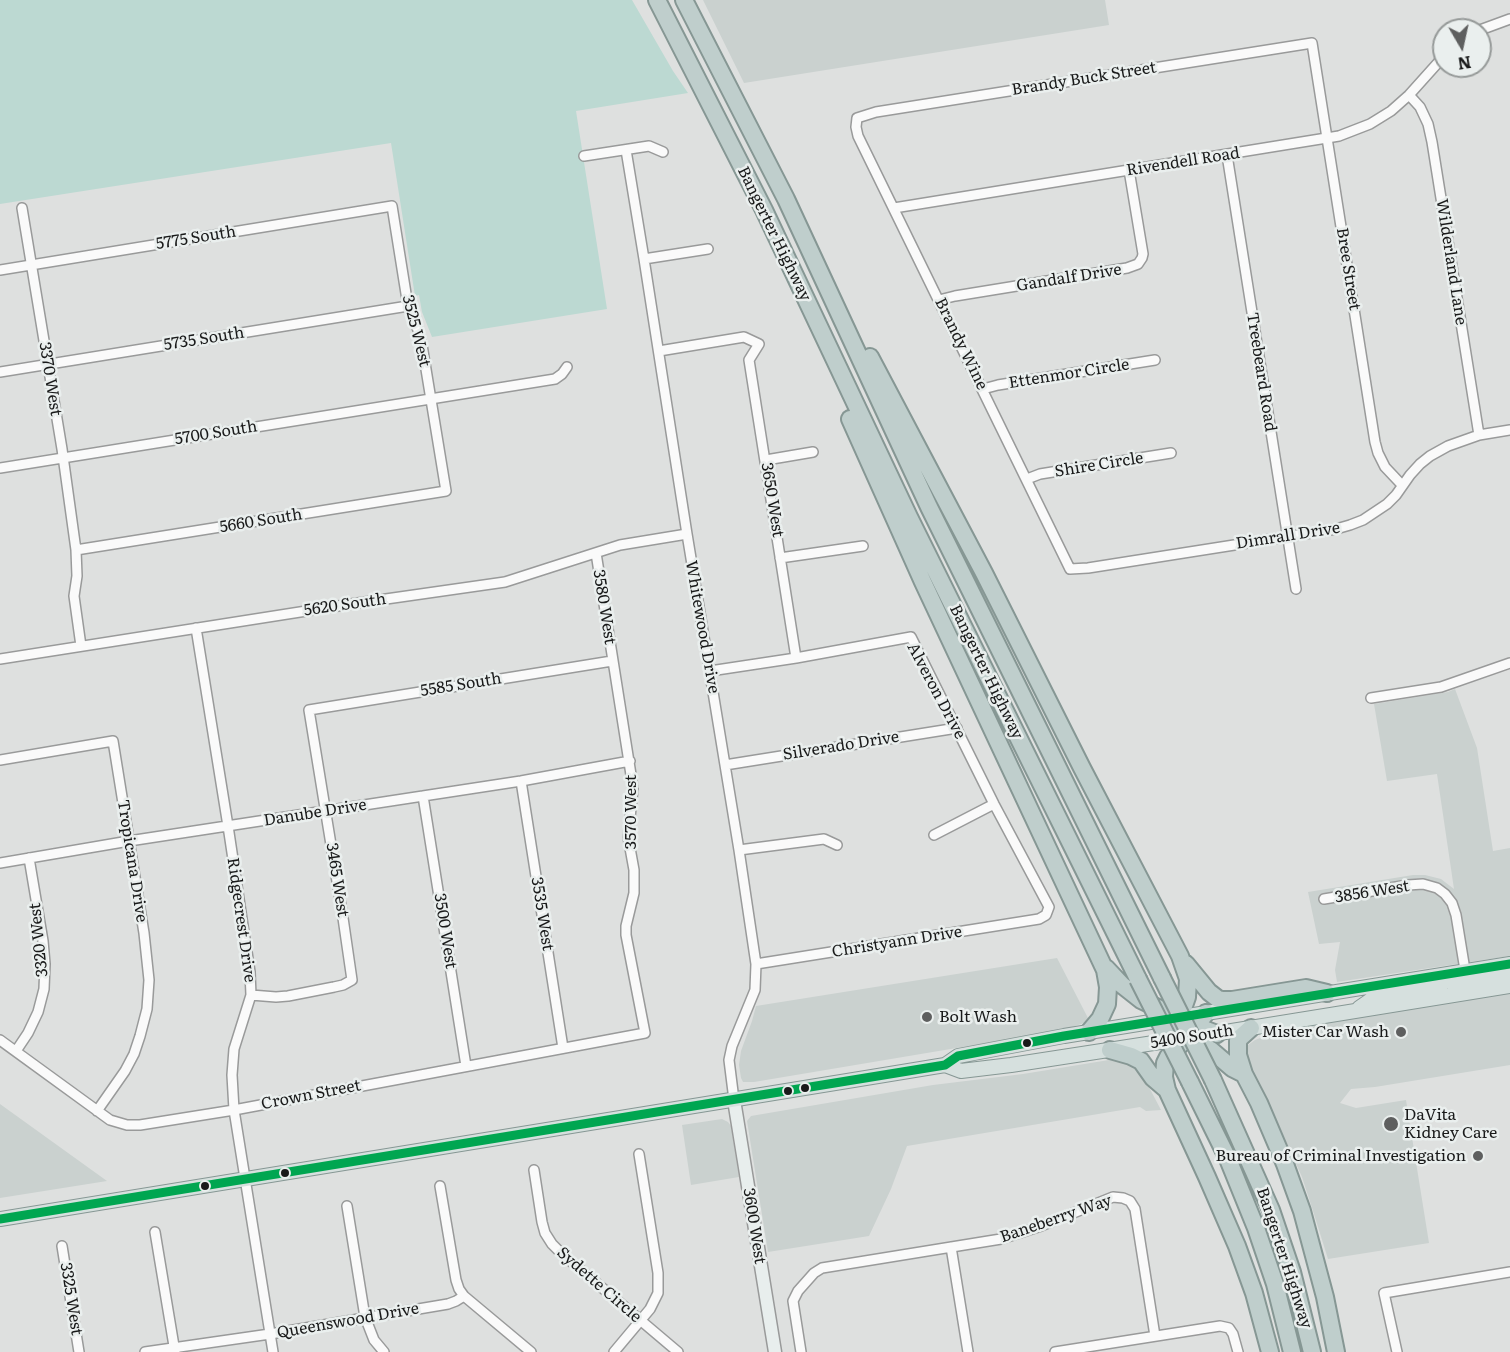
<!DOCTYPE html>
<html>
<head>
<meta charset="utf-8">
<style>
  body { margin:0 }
  #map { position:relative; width:1510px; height:1352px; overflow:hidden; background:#dee0df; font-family:Literata,serif }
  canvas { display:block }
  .north { position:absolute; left:1432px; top:18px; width:60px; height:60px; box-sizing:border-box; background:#eaefee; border:2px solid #969a99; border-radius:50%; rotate:171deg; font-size:16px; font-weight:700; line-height:24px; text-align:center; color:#191a1a }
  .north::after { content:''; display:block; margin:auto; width:21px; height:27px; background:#5e5f5f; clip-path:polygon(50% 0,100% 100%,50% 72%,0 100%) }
</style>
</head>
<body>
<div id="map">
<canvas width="1510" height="1352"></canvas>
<div class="north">N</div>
</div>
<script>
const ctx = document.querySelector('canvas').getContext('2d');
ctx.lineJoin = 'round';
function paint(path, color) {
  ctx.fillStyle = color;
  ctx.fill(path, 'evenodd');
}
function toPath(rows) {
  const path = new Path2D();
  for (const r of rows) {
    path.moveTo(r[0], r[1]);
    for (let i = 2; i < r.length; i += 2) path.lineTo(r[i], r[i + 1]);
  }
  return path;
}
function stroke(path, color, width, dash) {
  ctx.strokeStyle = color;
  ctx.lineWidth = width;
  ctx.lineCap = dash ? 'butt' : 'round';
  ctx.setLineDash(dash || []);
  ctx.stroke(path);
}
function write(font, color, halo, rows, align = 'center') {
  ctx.font = font + ' Literata,serif';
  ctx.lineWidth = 5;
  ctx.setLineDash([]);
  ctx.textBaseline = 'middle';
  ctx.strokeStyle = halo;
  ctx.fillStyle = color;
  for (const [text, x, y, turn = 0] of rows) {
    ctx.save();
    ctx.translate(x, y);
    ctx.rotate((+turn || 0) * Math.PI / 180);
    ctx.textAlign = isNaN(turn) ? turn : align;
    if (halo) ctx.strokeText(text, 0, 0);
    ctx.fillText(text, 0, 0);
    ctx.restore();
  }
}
const built = toPath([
  [703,0,1105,0,1109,25,744,83],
  [1455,689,1477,748,1493,851,1510,848,1510,956,1337,982,1335,970,1340,942,1319,944,1308,892,1413,875,1425,875,1441,879,1454,889,1437,774,1387,781,1374,704,1448,692],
  [1057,958,1089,1020,1084,1023,1066,1029,1028,1036,754,1082,743,1082,741,1078,739,1065,741,1051,752,1021,756,1006],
  [1510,993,1510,1065,1375,1087,1351,1089,1340,1103,1356,1108,1406,1100,1429,1243,1328,1259,1313,1211,1302,1177,1274,1115,1246,1059,1244,1048,1255,1040,1268,1035,1387,1012],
  [1115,1059,1125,1060,1140,1070,1161,1110,1146,1111,1140,1107,907,1146,891,1189,869,1236,768,1252,747,1121,751,1116,933,1085,1023,1074],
  [0,1104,107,1181,0,1198],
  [722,1119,728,1122,731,1126,739,1177,691,1185,682,1125]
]);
const green = toPath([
  [0,0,632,0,673,71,688,93,576,111,607,309,432,337,422,312,419,295,415,296,391,143,0,204]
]);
const street = toPath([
  [1480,30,1510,19],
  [1409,95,1420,107,1428,124,1432,142,1479,435],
  [626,150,644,259,687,534,739,850,756,964,755,990,732,1046,729,1060,734,1100],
  [1227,155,1296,589],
  [584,156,649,146,663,152],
  [22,208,62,449,76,550,77,576,74,596,81,646],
  [894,208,1339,136,1370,124,1391,111,1409,95,1444,56],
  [644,259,708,249],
  [0,270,392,206,408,306,418,330,422,345,446,491,76,550],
  [939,300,955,296,1127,268,1138,264,1142,258,1143,254,1129,170],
  [659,351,744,337,759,344,749,360,796,658],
  [0,372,408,306],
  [983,389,998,385,1155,360],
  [766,460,813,452],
  [0,468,555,379,562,374,567,367],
  [1027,479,1040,474,1171,453],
  [1402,485,1385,467,1378,453,1375,442,1312,43,876,112,857,118,856,127,858,136,1070,569,1088,568,1336,529,1350,525,1363,520,1387,504,1396,495,1410,475,1420,464,1430,456,1448,446,1479,435,1510,430],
  [780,558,863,546],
  [196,628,228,826,250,972,251,995,234,1049,232,1075,234,1110,273,1352],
  [0,659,351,604,505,582,620,545,687,534],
  [710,671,796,658,911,637,994,804,1049,907,1046,915,1039,919,756,964],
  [1371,698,1441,687,1510,663],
  [0,760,113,741,144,933,149,980,147,1009,140,1036,134,1054,125,1071,97,1111],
  [725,765,957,728],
  [521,781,563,1048],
  [423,796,466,1066],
  [934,835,994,804],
  [739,850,824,839,837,845],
  [0,863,129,841,521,781,630,761],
  [1324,899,1408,885,1423,884,1437,888,1445,894,1452,903,1456,915,1465,970],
  [251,995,276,997,288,996,334,987,343,985,352,980,343,918,309,710,612,661],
  [0,1040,110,1120,127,1125,140,1125,234,1110,645,1033,626,935,626,926,634,893,634,870,628,837,633,789,632,781,596,553],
  [16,1051,28,1033,38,1012,44,989,45,964,43,941,29,858],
  [534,1170,542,1222,545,1233,552,1244,561,1253,678,1352],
  [440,1186,456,1280,459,1289,464,1296,531,1352],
  [347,1206,365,1317,374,1340,384,1352],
  [155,1232,175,1352],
  [62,1246,79,1352],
  [951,1247,968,1352],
  [145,1352,270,1334,448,1304,456,1301,464,1296],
  [614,1352,650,1309,658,1293,658,1273,639,1154],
  [801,1352,793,1301,798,1291,814,1273,822,1268,1001,1239,1041,1226,1113,1197,1123,1198,1130,1201,1135,1209,1155,1336],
  [1055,1352,1220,1326,1229,1328,1233,1334,1238,1352],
  [1397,1352,1384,1293,1510,1272]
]);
const secondary = toPath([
  [734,1100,775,1352]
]);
const primary = toPath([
  [1453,993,1470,982,1510,975],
  [1359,1008,1372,999,1399,991,1441,984,1456,976],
  [1207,1035,1510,986],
  [945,1065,961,1071,1011,1065,1173,1040],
  [0,1219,878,1076,945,1065,958,1056,1064,1036,1510,964]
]);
const highway = toPath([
  [657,0,764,210,909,517,1138,979],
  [684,0,786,199,929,507,1162,978],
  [870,357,984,573,1082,768,1180,956,1188,979,1187,997,1180,1017,1165,1041],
  [850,419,923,582,1105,970,1108,987,1107,1004,1100,1019,1089,1032],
  [1186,964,1209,992,1218,999,1223,1000,1232,1000,1306,988,1327,993],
  [1106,968,1122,985,1141,1000,1196,1026,1217,1034],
  [1206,1013,1187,1038,1168,1057,1165,1063,1164,1077,1167,1090,1207,1177,1237,1246,1254,1293,1270,1352],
  [1251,1028,1241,1037,1238,1041,1238,1055,1244,1074,1259,1103,1285,1164,1302,1211,1325,1297,1336,1352],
  [1188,1038,1211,1050,1232,1068,1244,1074],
  [1110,1050,1131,1056,1141,1061,1153,1078,1167,1090],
  [1213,1080,1271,1210,1292,1272,1312,1352],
  [1190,1082,1228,1159,1256,1228,1275,1284,1292,1352]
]);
const highwayBridge = toPath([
  [1162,978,1213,1080],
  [1138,979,1190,1082]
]);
const bus1 = toPath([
  [0,1219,945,1065,958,1056,1064,1036,1510,964]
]);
const markers = [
  [927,1017,6,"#5e5f5f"],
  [1401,1032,6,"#5e5f5f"],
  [1027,1043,5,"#191a1a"],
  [805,1088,5,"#191a1a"],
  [788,1091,5,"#191a1a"],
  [1391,1124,8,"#5e5f5f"],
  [1478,1156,6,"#5e5f5f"],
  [285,1173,5,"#191a1a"],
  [205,1186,5,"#191a1a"]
];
const streetNames = [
  ["Brandy Buck Street",1084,79,-9],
  ["Rivendell Road",1183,162,-9],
  ["Bangerter Highway",774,234,64],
  ["5775 South",196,238,-9],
  ["Wilderland Lane",1451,262,81],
  ["Bree Street",1348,269,81],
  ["Gandalf Drive",1069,278,-9],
  ["3525 West",416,331,76],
  ["5735 South",204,339,-9],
  ["Brandy Wine",961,344,64],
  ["Treebeard Road",1261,372,81],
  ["Ettenmor Circle",1069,374,-9],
  ["3370 West",50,379,81],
  ["5700 South",216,433,-9],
  ["Shire Circle",1099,465,-9],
  ["3650 West",772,500,81],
  ["5660 South",261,521,-9],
  ["Dimrall Drive",1288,536,-9],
  ["5620 South",345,605,-8],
  ["3580 West",604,607,81],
  ["Whitewood Drive",702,627,80],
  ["Bangerter Highway",986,672,64],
  ["5585 South",461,685,-9],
  ["Alveron Drive",936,691,62],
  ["Silverado Drive",841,746,-9],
  ["3570 West",631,812,-90],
  ["Danube Drive",315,813,-9],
  ["Tropicana Drive",132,861,81],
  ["3465 West",337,880,81],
  ["3856 West",1372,892,-9],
  ["3535 West",542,914,81],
  ["Ridgecrest Drive",241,920,82],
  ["3500 West",445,931,81],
  ["3320 West",39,940,-96],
  ["Christyann Drive",897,942,-9],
  ["5400 South",1192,1037,-9],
  ["Crown Street",311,1095,-11],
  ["Baneberry Way",1056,1219,-19],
  ["3600 West",754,1226,81],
  ["Bangerter Highway",1284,1258,72],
  ["Sydette Circle",599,1285,41],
  ["3325 West",71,1299,81],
  ["Queenswood Drive",348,1321,-10]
];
const poiNames = [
  ["Bolt Wash",939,1017],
  ["Mister Car Wash",1389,1032,"right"],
  ["DaVita",1404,1115],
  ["Kidney Care",1404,1133],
  ["Bureau of Criminal Investigation",1466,1156,"right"]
];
paint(built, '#cad1cf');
paint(green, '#bcd9d2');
stroke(street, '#999a9a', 12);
stroke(secondary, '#999a9a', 15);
stroke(primary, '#869794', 16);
stroke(highway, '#869794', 20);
stroke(street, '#fafafa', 9);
stroke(secondary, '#e8eeed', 12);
stroke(primary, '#d6e0de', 14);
stroke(highway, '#bfcecc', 16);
stroke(highwayBridge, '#869794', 20, []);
stroke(highwayBridge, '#bfcecc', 16);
stroke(bus1, '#00a651', 9);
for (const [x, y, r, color] of markers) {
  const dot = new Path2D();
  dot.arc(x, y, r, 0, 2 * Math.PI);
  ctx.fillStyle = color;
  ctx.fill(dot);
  stroke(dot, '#eaefee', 2);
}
write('16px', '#191a1a', '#eaefee', streetNames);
write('16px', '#191a1a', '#eaefee', poiNames, 'left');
</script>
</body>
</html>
